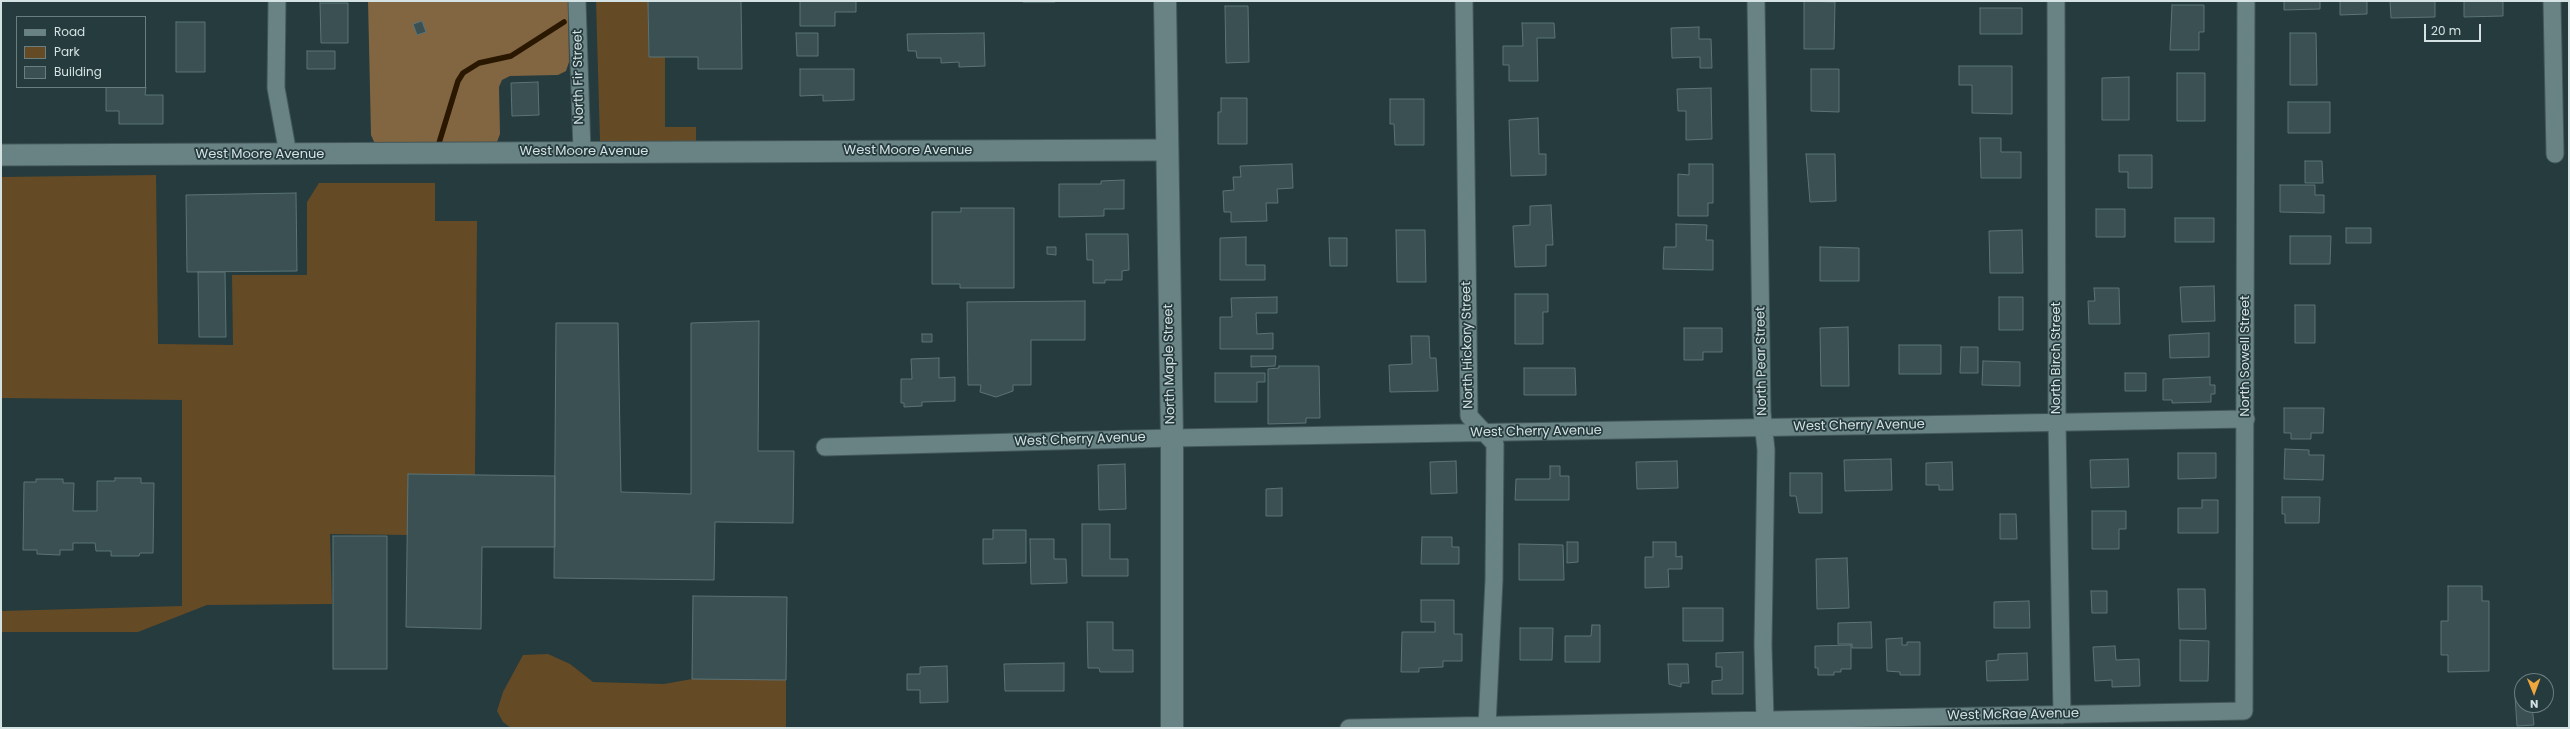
<!DOCTYPE html>
<html>
<head>
<meta charset="utf-8">
<style>
  body { margin:0 }
  #map { position:relative; width:2570px; height:729px; overflow:hidden; background:#253b3d; font-family:Poppins,sans-serif }
  canvas { display:block }
  .frame { position:absolute; inset:0; border:2px solid #d5e2e3; pointer-events:none }
  .legend { position:absolute; left:16px; top:16px; width:130px; height:72px; box-sizing:border-box; background:#253b3d; border:1px solid #6b7e7f; margin:0; padding:5px 7px; list-style:none; font-size:12px; color:#d5e2e3 }
  .legend li { display:flex; align-items:center; gap:8px; height:20px }
  .legend b { width:20px; border:1px solid #6b7e7f }
  .north { position:absolute; left:2514px; top:673px; width:40px; height:40px; box-sizing:border-box; background:#253b3d; border:1px solid #6b7e7f; border-radius:50%; rotate:179deg; font-size:11px; font-weight:700; line-height:16px; text-align:center; color:#d5e2e3 }
  .north::after { content:''; display:block; margin:auto; width:14px; height:18px; background:#f0a63e; clip-path:polygon(50% 0,100% 100%,50% 72%,0 100%) }
  .scale { position:absolute; left:2424px; top:24px; width:57px; height:18px; box-sizing:border-box; border:2px solid #d5e2e3; border-top:0; padding-left:5px; font-size:12px; line-height:14px; white-space:nowrap; color:#d5e2e3; -webkit-text-stroke:3px #253b3d; paint-order:stroke }
</style>
</head>
<body>
<div id="map">
<canvas width="2570" height="729"></canvas>
<div class="frame"></div>
<ul class="legend">
<li><b style="height:5px;background:#698284"></b>Road</li>
<li><b style="height:11px;background:#654a26"></b>Park</li>
<li><b style="height:11px;background:#3a5053"></b>Building</li>
</ul>
<div class="north">N</div>
<div class="scale">20 m</div>
</div>
<script>
const ctx = document.querySelector('canvas').getContext('2d');
ctx.lineJoin = 'round';
function paint(path, color) {
  ctx.fillStyle = color;
  ctx.fill(path, 'evenodd');
}
function toPath(rows) {
  const path = new Path2D();
  for (const r of rows) {
    path.moveTo(r[0], r[1]);
    for (let i = 2; i < r.length; i += 2) path.lineTo(r[i], r[i + 1]);
  }
  return path;
}
function stroke(path, color, width, dash) {
  ctx.strokeStyle = color;
  ctx.lineWidth = width;
  ctx.lineCap = dash ? 'butt' : 'round';
  ctx.setLineDash(dash || []);
  ctx.stroke(path);
}
function write(font, color, halo, rows, align = 'center') {
  ctx.font = font + ' Poppins,sans-serif';
  ctx.lineWidth = 3.5;
  ctx.setLineDash([]);
  ctx.textBaseline = 'middle';
  ctx.strokeStyle = halo;
  ctx.fillStyle = color;
  for (const [text, x, y, turn = 0] of rows) {
    ctx.save();
    ctx.translate(x, y);
    ctx.rotate((+turn || 0) * Math.PI / 180);
    ctx.textAlign = isNaN(turn) ? turn : align;
    if (halo) ctx.strokeText(text, 0, 0);
    ctx.fillText(text, 0, 0);
    ctx.restore();
  }
}
const green = toPath([
  [596,1,648,1,649,57,665,57,665,127,696,127,696,141,600,141],
  [156,175,158,344,233,345,232,275,307,275,307,202,319,183,435,183,435,221,477,221,475,475,407,535,330,534,332,604,207,605,138,632,1,632,1,611,182,606,182,400,1,398,1,177],
  [548,654,570,664,593,682,664,684,692,679,786,680,786,727,511,728,503,722,497,711,503,692,523,655]
]);
const forest = toPath([
  [368,1,568,1,569,62,566,71,558,75,510,76,502,80,499,87,500,134,497,142,490,145,375,144,371,135]
]);
const stream = toPath([
  [439,143,458,81,463,73,479,63,511,56,564,22]
]);
const building = toPath([
  [648,1,741,1,742,69,698,69,698,57,649,57,648,1],
  [800,1,856,1,856,12,835,12,835,26,800,26,800,1],
  [1023,1,1055,1,1055,2,1023,2,1023,1],
  [1804,1,1835,2,1834,49,1804,49,1804,1],
  [2277,1,2320,1,2320,9,2284,10,2284,1,2277,1],
  [2340,1,2367,1,2367,14,2340,15,2340,1],
  [2390,1,2435,1,2435,17,2391,18,2390,1],
  [2464,1,2503,1,2503,16,2464,17,2464,1],
  [320,3,348,3,348,43,321,43,320,3],
  [2172,5,2204,5,2204,32,2199,32,2199,50,2170,50,2172,5],
  [1225,6,1248,6,1249,62,1226,63,1225,6],
  [1980,8,2022,8,2022,34,1980,34,1980,8],
  [422,21,426,32,417,35,413,24,422,21],
  [176,22,205,22,205,72,176,72,176,22],
  [1522,23,1554,23,1555,38,1537,38,1538,81,1509,81,1509,65,1503,65,1503,46,1523,46,1522,23],
  [1699,27,1699,39,1711,39,1712,68,1700,68,1700,57,1672,58,1671,28,1699,27],
  [796,33,818,33,818,56,797,56,796,33],
  [984,33,985,66,959,67,959,62,941,63,941,58,917,58,916,51,908,51,907,34,984,33],
  [2290,33,2316,33,2317,85,2290,85,2290,33],
  [307,51,335,51,335,69,307,69,307,51],
  [1959,66,2012,66,2012,114,1972,113,1972,85,1959,85,1959,66],
  [800,69,854,69,854,100,823,101,823,95,800,96,800,69],
  [1811,69,1839,69,1839,112,1811,111,1811,69],
  [2177,73,2205,73,2205,121,2177,121,2177,73],
  [2129,77,2129,120,2102,120,2102,78,2129,77],
  [538,82,539,115,512,116,511,83,538,82],
  [106,87,146,87,145,95,163,95,163,124,119,124,119,111,106,111,106,87],
  [1711,88,1712,139,1686,140,1686,111,1678,111,1677,89,1711,88],
  [1221,98,1247,98,1247,144,1218,144,1218,112,1221,112,1221,98],
  [1390,99,1424,99,1424,145,1395,145,1394,124,1390,124,1390,99],
  [2288,102,2330,102,2330,133,2288,133,2288,102],
  [1538,118,1539,154,1546,154,1546,175,1511,176,1509,120,1538,118],
  [1980,138,2001,138,2001,152,2021,152,2021,178,1981,178,1980,138],
  [1806,154,1835,154,1836,201,1810,202,1806,154],
  [2119,155,2152,155,2152,188,2128,188,2128,172,2119,172,2119,155],
  [2305,161,2322,161,2323,183,2305,183,2305,161],
  [1292,164,1293,188,1277,189,1278,203,1266,203,1267,221,1231,222,1231,212,1224,212,1223,191,1234,190,1233,177,1241,177,1240,166,1292,164],
  [1689,164,1713,164,1713,203,1708,203,1708,216,1678,216,1678,174,1689,175,1689,164],
  [1124,180,1124,209,1104,209,1104,216,1059,217,1059,184,1101,184,1101,181,1124,180],
  [2280,185,2315,185,2315,195,2324,195,2324,213,2280,212,2280,185],
  [296,193,297,271,187,272,186,195,296,193],
  [1551,205,1553,245,1546,245,1546,266,1515,267,1513,226,1530,225,1530,206,1551,205],
  [961,208,1014,208,1014,288,960,288,960,284,932,284,932,212,961,212,961,208],
  [2096,209,2125,209,2125,237,2096,237,2096,209],
  [2175,218,2214,218,2214,242,2175,242,2175,218],
  [1676,224,1707,225,1706,240,1713,240,1713,270,1663,269,1664,247,1676,247,1676,224],
  [2346,228,2371,228,2371,243,2346,243,2346,228],
  [1396,230,1425,230,1426,282,1397,282,1396,230],
  [2022,230,2023,273,1990,273,1989,231,2022,230],
  [1086,234,1128,234,1129,270,1122,271,1122,280,1105,280,1105,283,1093,283,1093,260,1087,260,1086,234],
  [2290,236,2331,236,2330,264,2290,264,2290,236],
  [1246,237,1246,265,1265,265,1265,280,1220,280,1220,238,1246,237],
  [1329,238,1347,238,1347,266,1330,266,1329,238],
  [1047,247,1056,247,1056,255,1047,254,1047,247],
  [1820,247,1859,248,1859,281,1820,281,1820,247],
  [198,272,225,272,226,337,199,337,198,272],
  [2214,286,2215,321,2182,322,2180,287,2214,286],
  [2094,288,2119,288,2120,324,2089,324,2088,301,2095,301,2094,288],
  [1515,294,1548,294,1548,312,1543,312,1543,344,1515,344,1515,294],
  [1277,297,1277,313,1256,313,1257,334,1273,333,1273,349,1220,349,1220,317,1232,317,1231,298,1277,297],
  [1999,297,2023,297,2023,330,1999,330,1999,297],
  [1085,301,1085,340,1031,340,1031,385,1013,385,1013,391,996,397,980,392,981,385,968,385,967,302,1085,301],
  [2295,305,2315,305,2315,343,2295,343,2295,305],
  [759,321,758,451,794,451,793,523,715,522,714,580,554,578,556,323,618,323,621,492,691,494,691,323,759,321],
  [1848,327,1849,386,1821,386,1820,328,1848,327],
  [1684,328,1722,328,1722,352,1703,352,1703,360,1684,360,1684,328],
  [2209,333,2209,357,2170,358,2169,335,2209,333],
  [922,334,932,334,932,342,922,342,922,334],
  [1411,336,1429,336,1430,358,1436,358,1438,391,1390,392,1389,365,1412,364,1411,336],
  [1899,345,1941,345,1941,374,1899,374,1899,345],
  [1961,347,1978,347,1978,373,1960,373,1961,347],
  [1251,356,1276,356,1275,366,1251,367,1251,356],
  [939,358,939,378,955,377,955,401,922,402,922,406,904,407,904,403,901,403,901,379,912,379,911,359,939,358],
  [1983,361,2020,362,2020,386,1982,385,1983,361],
  [1279,366,1319,366,1320,418,1306,418,1306,423,1268,424,1268,369,1279,368,1279,366],
  [1524,368,1575,368,1576,395,1524,395,1524,368],
  [1215,373,1265,373,1265,382,1257,382,1257,402,1215,402,1215,373],
  [2125,373,2146,373,2146,391,2125,391,2125,373],
  [2210,377,2210,385,2215,385,2215,394,2211,394,2211,402,2172,403,2172,400,2163,400,2163,379,2210,377],
  [2284,408,2324,408,2323,433,2311,433,2311,439,2291,439,2291,433,2284,433,2284,408],
  [2285,449,2309,450,2309,455,2324,455,2323,480,2284,479,2285,449],
  [2178,453,2216,453,2216,478,2178,479,2178,453],
  [1891,459,1892,490,1845,491,1844,460,1891,459],
  [2128,459,2129,487,2091,488,2090,460,2128,459],
  [1456,461,1457,493,1431,494,1430,462,1456,461],
  [1677,461,1678,488,1637,489,1636,462,1677,461],
  [1952,462,1953,490,1939,490,1939,485,1926,485,1926,463,1952,462],
  [1125,464,1126,509,1099,510,1098,465,1125,464],
  [1550,466,1560,466,1560,476,1569,476,1569,500,1515,500,1516,479,1550,479,1550,466],
  [1790,473,1822,473,1822,513,1799,513,1796,496,1790,496,1790,473],
  [408,474,555,476,555,547,482,547,481,629,406,627,408,474],
  [115,478,141,478,141,483,154,483,153,553,140,553,139,556,111,556,111,551,96,551,95,543,73,543,73,550,60,550,60,555,37,554,37,550,23,550,24,482,36,482,36,479,63,479,63,483,74,483,73,511,97,511,97,481,115,481,115,478],
  [1282,488,1282,516,1266,516,1266,489,1282,488],
  [2282,497,2320,497,2319,523,2285,523,2285,514,2282,514,2282,497],
  [2202,500,2218,500,2218,533,2178,533,2178,508,2202,508,2202,500],
  [2092,511,2126,511,2126,529,2119,529,2119,549,2092,549,2092,511],
  [2000,514,2016,514,2017,539,2000,539,2000,514],
  [1082,524,1110,524,1110,559,1128,559,1128,576,1082,576,1082,524],
  [993,530,1026,530,1026,563,983,564,983,539,993,539,993,530],
  [333,536,387,536,387,669,333,669,333,536],
  [1422,537,1452,537,1452,547,1459,547,1459,564,1421,564,1422,537],
  [1030,539,1054,539,1054,559,1066,559,1067,583,1031,584,1030,539],
  [1567,542,1578,542,1578,562,1567,563,1567,542],
  [1653,542,1676,542,1676,557,1682,556,1682,569,1668,569,1669,587,1645,588,1645,557,1653,557,1653,542],
  [1519,544,1563,545,1564,580,1519,580,1519,544],
  [1847,558,1849,608,1817,609,1816,559,1847,558],
  [2448,586,2482,586,2482,601,2489,601,2489,671,2448,672,2448,655,2441,655,2441,621,2448,621,2448,586],
  [2178,589,2205,589,2206,629,2179,629,2178,589],
  [2091,591,2107,591,2107,613,2092,613,2091,591],
  [693,596,787,597,786,680,692,679,693,596],
  [1421,600,1454,600,1454,634,1462,634,1462,661,1443,661,1443,667,1419,668,1419,672,1401,672,1402,632,1435,632,1435,622,1421,622,1421,600],
  [2029,601,2030,628,1994,628,1994,602,2029,601],
  [1683,608,1723,608,1723,641,1683,641,1683,608],
  [1087,622,1113,622,1113,650,1133,650,1133,672,1100,672,1099,668,1088,668,1087,622],
  [1871,622,1872,648,1852,648,1852,644,1838,644,1838,623,1871,622],
  [1592,625,1600,625,1600,662,1565,662,1565,636,1591,636,1592,625],
  [1520,628,1553,628,1552,660,1520,660,1520,628],
  [1902,638,1902,645,1907,645,1907,642,1920,642,1920,675,1900,675,1900,672,1887,671,1886,639,1902,638],
  [2180,640,2209,641,2208,681,2180,681,2180,640],
  [1851,645,1851,669,1841,669,1841,672,1834,672,1834,675,1818,675,1818,668,1815,668,1815,646,1851,645],
  [2115,646,2116,660,2139,659,2140,686,2112,687,2112,680,2095,681,2093,647,2115,646],
  [1743,652,1743,694,1712,694,1712,681,1722,680,1722,667,1716,667,1716,653,1743,652],
  [2027,653,2028,680,1987,681,1986,661,1998,660,1998,654,2027,653],
  [1064,663,1064,691,1005,691,1004,664,1064,663],
  [1668,664,1688,664,1689,683,1681,683,1681,687,1669,684,1668,664],
  [947,666,948,702,920,703,920,690,907,690,907,674,920,674,920,667,947,666],
  [2522,695,2522,705,2532,705,2534,725,2517,726,2515,696,2522,695]
]);
const minor = toPath([
  [277,1,276,88,288,154],
  [577,1,582,152],
  [1464,1,1469,416,1495,444,1494,580,1487,726],
  [1756,1,1762,412,1766,450,1763,645,1765,720],
  [2056,1,2057,422,2062,715],
  [2552,1,2555,154],
  [825,447,1172,438,2246,419],
  [1349,728,2244,711,2246,1]
]);
const tertiary = toPath([
  [1,155,1167,150]
]);
const secondary = toPath([
  [1165,1,1172,438,1172,728]
]);
const streetNames = [
  ["North Fir Street",579,77,-91],
  ["West Moore Avenue",908,151],
  ["West Moore Avenue",584,152],
  ["West Moore Avenue",260,155],
  ["North Hickory Street",1468,345,-91],
  ["North Sowell Street",2246,356,-90],
  ["North Birch Street",2057,358,-90],
  ["North Pear Street",1762,361,-91],
  ["North Maple Street",1170,364,-91],
  ["West Cherry Avenue",1859,426,-1],
  ["West Cherry Avenue",1536,432,-1],
  ["West Cherry Avenue",1080,440,-2],
  ["West McRae Avenue",2013,715,-1]
];
paint(green, '#654a26');
paint(forest, '#826541');
stroke(stream, '#2a1700', 5.5);
paint(building, '#3a5053');
stroke(building, '#5c7476', 1);
stroke(minor, '#445859', 19);
stroke(tertiary, '#445859', 23);
stroke(secondary, '#445859', 24);
stroke(minor, '#698284', 17);
stroke(tertiary, '#698284', 21);
stroke(secondary, '#698284', 22);
write('13px', '#d5e2e3', '#253b3d', streetNames);
</script>
</body>
</html>
